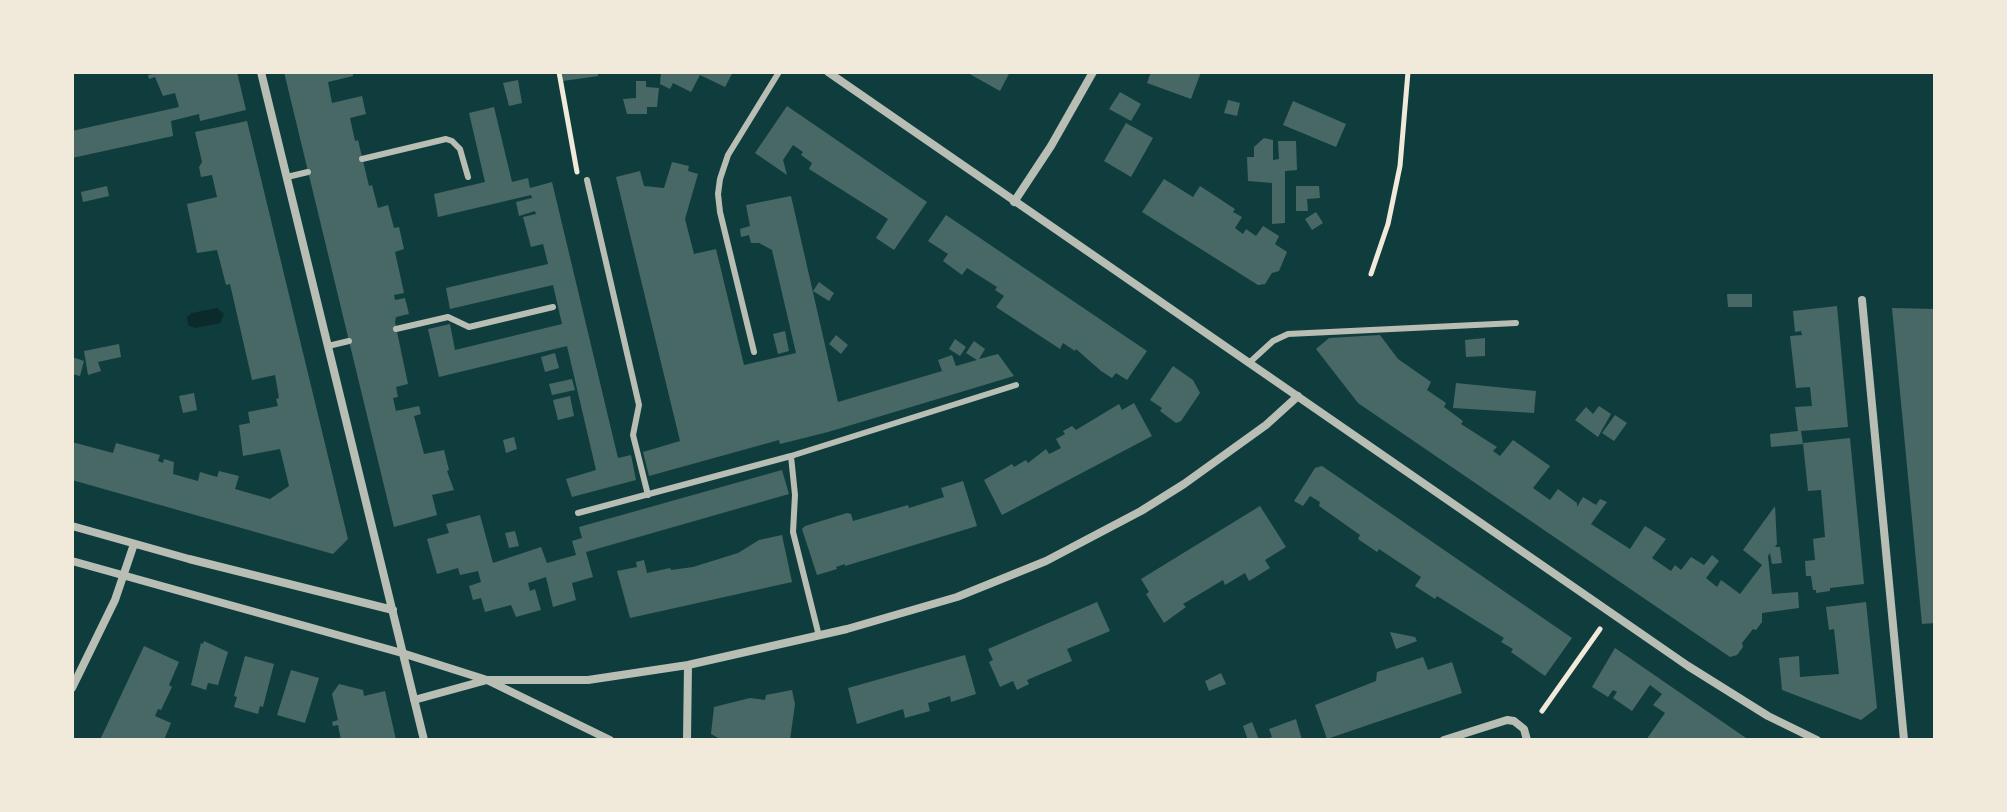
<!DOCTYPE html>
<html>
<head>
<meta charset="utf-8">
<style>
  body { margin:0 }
  #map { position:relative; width:2007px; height:812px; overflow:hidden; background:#0f3d3e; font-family:"Titillium Web",sans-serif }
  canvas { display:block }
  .frame { position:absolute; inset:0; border:74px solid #f1e9da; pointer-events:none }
</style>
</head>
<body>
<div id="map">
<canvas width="2007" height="812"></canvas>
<div class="frame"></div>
</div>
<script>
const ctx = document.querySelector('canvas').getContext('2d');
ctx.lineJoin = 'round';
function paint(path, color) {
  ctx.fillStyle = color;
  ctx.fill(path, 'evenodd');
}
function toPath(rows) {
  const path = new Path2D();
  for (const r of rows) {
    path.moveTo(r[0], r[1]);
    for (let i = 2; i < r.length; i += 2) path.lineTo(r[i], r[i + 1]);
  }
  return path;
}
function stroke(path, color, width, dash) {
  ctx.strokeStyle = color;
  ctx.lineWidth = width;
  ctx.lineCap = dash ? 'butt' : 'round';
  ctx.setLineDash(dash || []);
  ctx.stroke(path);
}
const water = toPath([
  [217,308,224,314,220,323,195,328,188,325,187,317,192,313]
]);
const building = toPath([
  [162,72,237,72,246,110,200,121,199,114,171,121,173,136,72,158,72,131,179,107,175,93,163,96,155,77,149,79,148,75],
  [284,72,353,72,353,76,328,82,332,103,362,96,366,114,350,118,355,141,358,140,369,186,372,185,378,208,388,205,394,228,399,227,404,249,395,252,404,293,394,295,395,300,405,298,409,314,396,317,395,322,408,384,396,387,398,397,393,398,396,411,419,406,421,414,414,416,424,454,444,450,449,470,447,471,454,490,432,495,437,515,394,527],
  [562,72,598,72,598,76,563,81],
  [661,72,733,72,725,87,700,75,691,92,673,83,670,89,660,84],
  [966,72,1010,72,1000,91],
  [1151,72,1201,72,1191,99,1147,83],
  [518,80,522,103,509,106,503,83],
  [636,81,646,81,646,87,659,88,657,107,647,107,647,114,627,114,623,99,636,98],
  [1120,92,1141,104,1131,121,1109,109],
  [1228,100,1240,103,1237,116,1224,113],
  [1293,101,1346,124,1336,147,1283,125],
  [787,106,927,202,894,250,876,238,888,219,809,169,812,163,801,155,803,152,793,145,783,160,787,175,755,153],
  [494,107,512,182,528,178,530,188,552,182,618,458,631,455,636,480,572,497,566,479,596,470,567,346,439,377,428,329,450,324,455,350,562,324,553,285,450,309,446,288,548,264,543,244,531,247,523,217,536,214,535,211,519,216,516,202,532,198,531,195,438,217,434,194,485,182,469,113],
  [247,121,348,539,333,554,72,480,72,442,113,453,116,443,160,455,158,461,163,463,164,459,174,462,173,474,198,481,200,472,217,477,219,471,239,476,235,489,270,499,289,486,280,449,243,456,239,425,250,423,248,412,278,406,276,399,279,398,275,375,252,380,230,284,226,285,217,250,197,253,187,204,217,197,212,175,201,177,199,167,202,162,195,132],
  [1126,123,1153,138,1131,177,1104,161],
  [1264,138,1273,140,1273,160,1279,159,1278,141,1296,141,1297,170,1285,171,1285,223,1272,224,1272,183,1248,181,1247,157,1254,157,1254,147],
  [672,162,689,166,688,171,698,174,685,219,694,254,716,249,744,365,796,353,772,250,759,243,751,243,749,235,741,237,740,229,750,226,746,205,791,196,838,402,942,371,938,360,952,355,956,366,977,360,966,353,974,341,985,349,979,359,998,354,1014,376,828,432,780,444,779,440,649,476,643,452,680,441,616,177,640,171,644,186,664,188],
  [1164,179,1193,197,1200,186,1235,209,1233,212,1242,217,1235,228,1243,234,1246,229,1256,236,1263,226,1279,236,1275,244,1287,252,1279,271,1272,273,1265,284,1258,285,1142,212],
  [107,186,109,196,83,202,81,192],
  [1296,186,1319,186,1320,198,1307,199,1308,211,1296,211],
  [1316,212,1323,223,1312,230,1305,219],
  [946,215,1147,351,1127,380,1116,373,1112,378,1101,371,1076,349,1075,351,1063,343,1060,349,996,307,1004,296,995,290,997,287,967,268,962,275,943,261,948,254,928,241],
  [819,282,834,293,829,301,813,291],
  [1727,294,1752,294,1752,307,1728,307],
  [1837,306,1848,427,1801,431,1803,444,1771,447,1770,434,1798,431,1795,407,1812,406,1810,387,1796,388,1790,336,1802,335,1801,331,1795,332,1793,311],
  [1892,308,1935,309,1935,623,1922,624],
  [785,331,789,351,778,354,773,334],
  [836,335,848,345,841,354,829,344],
  [1380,335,1398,359,1431,382,1427,390,1446,403,1444,407,1463,421,1461,424,1497,447,1493,451,1500,456,1513,440,1550,466,1533,488,1550,500,1558,489,1577,503,1577,507,1583,497,1596,505,1600,499,1607,502,1591,524,1630,549,1645,526,1666,539,1652,558,1671,571,1675,565,1681,570,1691,557,1704,565,1712,555,1719,561,1706,578,1717,587,1721,580,1740,594,1762,565,1743,550,1775,506,1777,544,1775,547,1780,547,1782,563,1772,564,1770,553,1768,556,1772,594,1798,592,1799,608,1762,613,1762,622,1756,630,1753,629,1742,643,1743,647,1737,655,1730,657,1358,403,1316,349,1329,338],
  [1485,338,1485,356,1466,357,1465,340],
  [955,339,966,347,960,356,949,349],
  [119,344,121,357,98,362,101,371,88,375,84,351],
  [555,353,559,368,545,372,541,357],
  [72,357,84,361,80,376,72,374],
  [1173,366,1193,380,1200,393,1181,421,1176,423,1160,411,1162,408,1150,400],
  [572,379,575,390,552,395,549,384],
  [1456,383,1536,391,1534,413,1453,408],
  [194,393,197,410,183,413,179,396],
  [570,396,574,416,558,420,553,400],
  [1134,403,1152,436,1002,515,984,480,1012,464,1014,467,1026,460,1028,463,1046,449,1049,454,1061,448,1056,439,1065,434,1063,431,1072,426,1076,430,1119,404,1122,410],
  [1599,406,1611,414,1598,437,1575,420,1586,407,1593,414],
  [1615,415,1627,423,1614,441,1602,433],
  [514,437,517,449,506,453,503,440],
  [1850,438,1864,584,1830,588,1830,591,1816,593,1816,590,1813,590,1811,576,1806,576,1805,561,1815,560,1813,539,1825,537,1821,490,1808,491,1803,443],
  [1322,466,1572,638,1545,676,1511,652,1513,649,1501,642,1504,638,1496,633,1437,596,1435,599,1415,586,1421,577,1379,549,1377,552,1358,539,1360,535,1319,506,1320,502,1310,496,1303,506,1294,501,1315,468],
  [782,470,789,494,586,552,593,577,572,583,576,600,553,607,546,577,528,583,530,591,535,589,541,610,516,617,511,605,485,612,481,598,473,600,469,586,481,582,478,571,460,575,458,568,437,574,427,539,449,533,446,524,480,515,493,563,541,547,547,563,576,555,572,541,582,538,579,527],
  [963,481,977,526,845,566,845,564,836,567,837,569,817,575,802,529,805,526,847,513,851,514,853,521,908,505,909,508,944,497,941,488],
  [1260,506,1286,547,1265,560,1270,568,1249,581,1245,573,1225,585,1223,580,1183,604,1186,607,1164,623,1146,594,1149,592,1141,579],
  [515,531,519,546,509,548,505,533],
  [782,535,792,582,630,618,617,571,637,567,636,562,644,560,647,573,670,568,671,570,693,567,738,553,759,540],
  [1097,602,1110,631,1067,649,1072,661,1027,680,1029,684,1017,690,1013,681,1000,687,989,662,993,660,988,649],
  [1866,602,1877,708,1861,720,1782,690,1779,658,1799,656,1800,677,1839,674,1834,629,1829,630,1826,607],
  [1390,632,1415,637,1417,641,1396,649],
  [204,641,228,652,218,685,208,683,206,690,191,685,201,643,203,644],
  [144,646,179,662,169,685,172,687,161,710,158,709,155,716,171,723,164,740,100,740],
  [1615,648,1695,703,1749,740,1646,740,1665,713,1653,705,1662,694,1650,685,1632,711,1613,698,1617,692,1613,690,1608,697,1592,687],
  [965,655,976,694,951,702,950,696,928,703,930,711,905,718,903,709,857,724,848,688],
  [245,656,274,664,263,707,260,706,258,714,234,707,237,697,234,696],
  [1423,657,1428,670,1452,662,1462,693,1327,739,1315,705,1376,681,1377,672],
  [291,670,319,678,305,723,277,715],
  [1221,673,1226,684,1209,691,1205,681],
  [339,684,363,690,364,696,385,691,396,740,341,740,338,725,333,726,332,722,338,720,332,694],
  [792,690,795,704,790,740,722,740,711,734,714,707,750,698,765,700,766,695],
  [1296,719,1302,740,1265,740,1272,737,1269,729],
  [1252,722,1259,740,1248,740,1243,726]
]);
const path = toPath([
  [559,72,577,172],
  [1371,274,1388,224,1400,166,1408,72],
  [1542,711,1600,629]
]);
const service = toPath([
  [362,159,446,139,452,141,460,149,468,177],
  [287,177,308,172],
  [587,180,639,405,633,435,648,495],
  [396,329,448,317,469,327,553,307],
  [328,346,349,341],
  [754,352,720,212,718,194,720,179,728,155,779,72],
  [1249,363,1273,341,1288,334,1516,323],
  [791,456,795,495,793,532,819,636],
  [578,513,791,456,1016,385]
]);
const minor = toPath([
  [261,72,424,740],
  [828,72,1688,666,1768,716,1817,740],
  [1014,202,1051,146,1093,72],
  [1862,300,1904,740],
  [72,526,189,559,393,610],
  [72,561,402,653,487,680,610,740],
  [72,688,115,600,134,544],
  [414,700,487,680,588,680,688,665,847,629,957,597,1046,561,1141,511,1184,484,1266,425,1298,396],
  [687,740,688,665],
  [1444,740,1507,720,1514,721,1524,729,1527,740]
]);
paint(water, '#0a2a2b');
paint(building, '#486865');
stroke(path, '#f1e9da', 5);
stroke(service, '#b8beb3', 6);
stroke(minor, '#b8beb3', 8);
</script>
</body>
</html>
